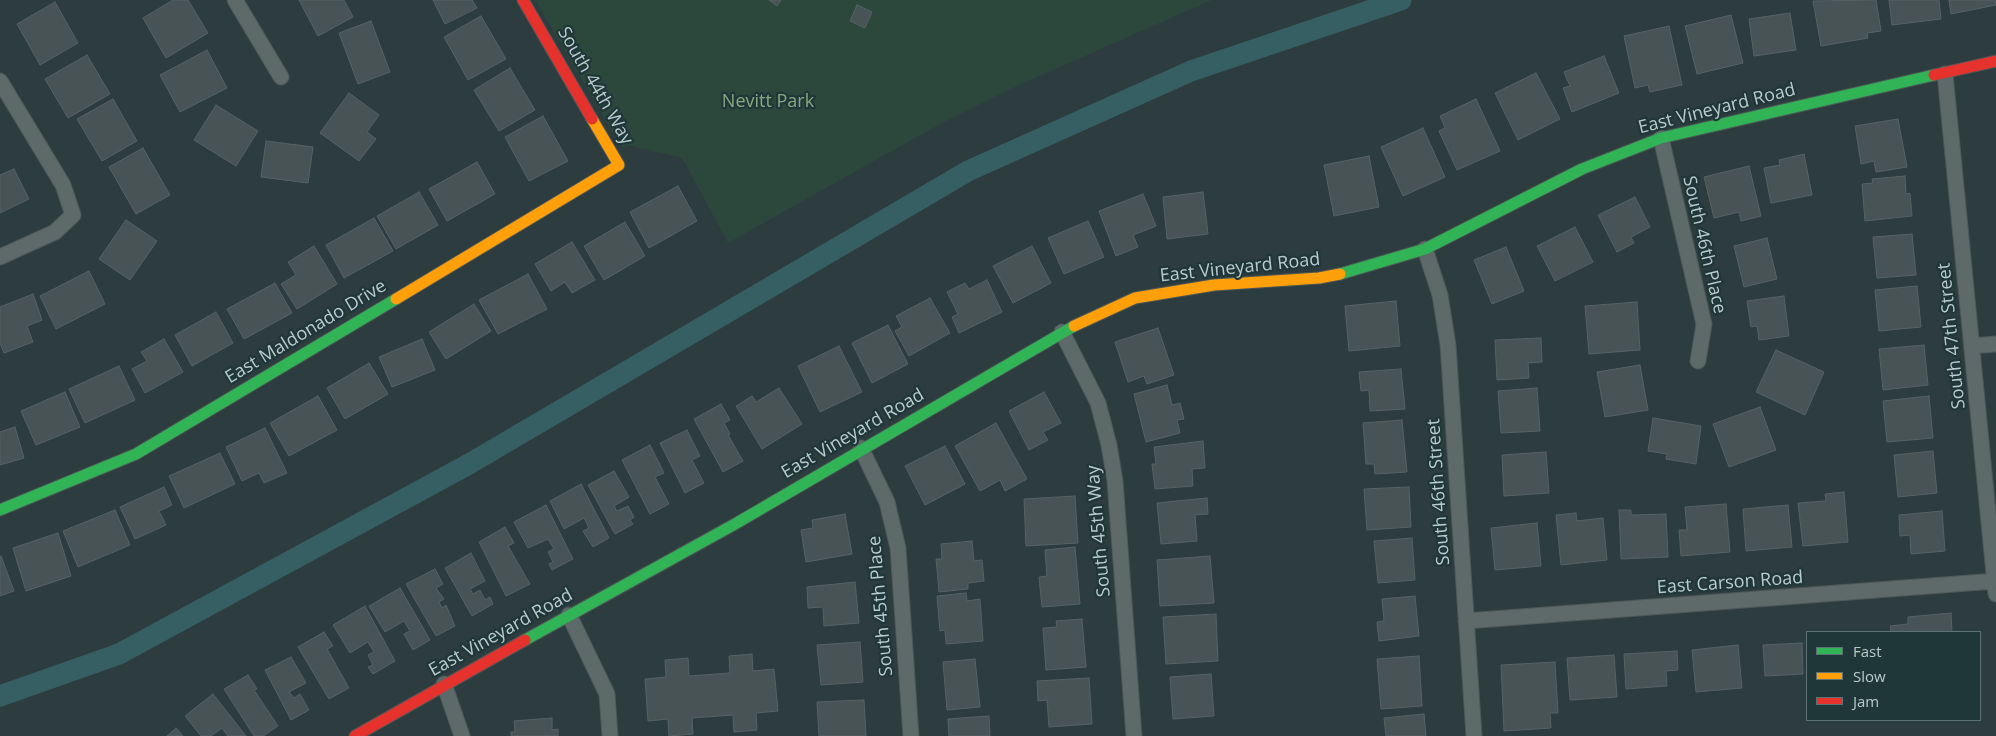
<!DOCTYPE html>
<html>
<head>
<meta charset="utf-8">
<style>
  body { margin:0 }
  #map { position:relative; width:1996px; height:736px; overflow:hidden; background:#2d3c3e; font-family:"Open Sans",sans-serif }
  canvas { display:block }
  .legend { position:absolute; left:1806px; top:631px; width:175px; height:90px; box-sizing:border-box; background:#203739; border:1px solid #5d7274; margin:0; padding:6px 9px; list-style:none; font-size:15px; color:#b9cbcd }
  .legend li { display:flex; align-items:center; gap:10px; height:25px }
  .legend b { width:25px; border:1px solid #5d7274 }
</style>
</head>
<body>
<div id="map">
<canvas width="1996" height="736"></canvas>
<ul class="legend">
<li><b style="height:6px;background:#30b455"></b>Fast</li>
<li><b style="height:6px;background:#ff9f0a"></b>Slow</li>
<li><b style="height:6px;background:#e5322d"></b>Jam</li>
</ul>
</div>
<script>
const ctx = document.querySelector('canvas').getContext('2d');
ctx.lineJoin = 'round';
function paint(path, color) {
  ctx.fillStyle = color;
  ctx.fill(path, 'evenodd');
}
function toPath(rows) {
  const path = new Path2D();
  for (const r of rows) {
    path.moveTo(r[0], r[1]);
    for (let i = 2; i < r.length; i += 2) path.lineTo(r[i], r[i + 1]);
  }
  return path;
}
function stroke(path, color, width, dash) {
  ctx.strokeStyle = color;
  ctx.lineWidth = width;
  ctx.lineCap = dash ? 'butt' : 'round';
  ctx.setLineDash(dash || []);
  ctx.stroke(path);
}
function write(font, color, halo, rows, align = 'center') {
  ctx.font = font + ' "Open Sans",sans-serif';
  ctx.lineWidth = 4.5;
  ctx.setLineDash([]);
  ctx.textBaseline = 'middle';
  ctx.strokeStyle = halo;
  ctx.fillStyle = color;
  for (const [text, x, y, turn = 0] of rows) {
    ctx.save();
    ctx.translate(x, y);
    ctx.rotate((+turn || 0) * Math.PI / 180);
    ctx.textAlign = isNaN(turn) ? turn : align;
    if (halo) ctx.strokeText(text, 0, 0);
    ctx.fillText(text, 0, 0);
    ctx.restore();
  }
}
const green = toPath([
  [535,0,1212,0,1019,85,942,123,728,243,682,158,628,145,622,148]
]);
const canal = toPath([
  [0,696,119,654,469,464,968,171,1191,71,1401,0]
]);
const building = toPath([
  [173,0,188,0,208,33,166,58,143,18,173,0],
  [299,0,344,0,353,17,318,36,299,0],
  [433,0,472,0,477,8,445,24,433,0],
  [769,0,781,0,777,6,769,0],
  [1876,0,1881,31,1867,33,1868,38,1821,46,1813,1,1876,0],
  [1889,0,1939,0,1941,19,1892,25,1889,0],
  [1949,0,1995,0,1996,5,1951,14,1949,0],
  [55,2,78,43,40,65,17,24,55,2],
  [857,5,872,12,865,28,850,21,857,5],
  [1790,13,1796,50,1754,56,1749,19,1790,13],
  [1731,15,1743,63,1697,74,1685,26,1731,15],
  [481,16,506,59,468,80,444,37,481,16],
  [371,21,390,72,358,84,339,33,371,21],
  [1669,26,1682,85,1650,92,1648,85,1635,88,1624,36,1669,26],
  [207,50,227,88,180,112,160,75,207,50],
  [87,55,110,94,68,118,45,79,87,55],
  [1604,56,1619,93,1572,112,1563,88,1570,86,1564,72,1604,56],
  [510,68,535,110,499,131,474,90,510,68],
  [1536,73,1560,119,1518,140,1495,93,1536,73],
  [349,93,379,115,367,132,376,139,359,161,320,133,349,93],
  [113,99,137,141,102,161,77,119,113,99],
  [1476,99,1500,151,1457,170,1439,131,1445,128,1440,116,1476,99],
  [216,105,258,131,236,166,194,140,216,105],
  [543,116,568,161,529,181,505,137,543,116],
  [1898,119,1907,167,1876,172,1874,161,1861,164,1855,126,1898,119],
  [1423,128,1445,177,1403,196,1381,147,1423,128],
  [266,141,313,147,308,183,261,177,266,141],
  [143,148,170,195,136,214,109,167,143,148],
  [1804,154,1812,195,1771,203,1764,168,1780,165,1779,160,1804,154],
  [1369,156,1379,207,1334,216,1324,165,1369,156],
  [477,162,495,194,447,221,429,189,477,162],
  [1749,166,1761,216,1741,221,1739,212,1714,218,1704,177,1749,166],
  [14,169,29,199,0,213,0,175,14,169],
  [1905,176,1906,194,1910,193,1912,216,1865,221,1862,184,1873,183,1872,179,1905,176],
  [678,186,697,221,649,248,630,212,678,186],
  [419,192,438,225,396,249,377,216,419,192],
  [1203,192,1208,234,1167,239,1163,197,1203,192],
  [1143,194,1156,226,1133,235,1138,247,1116,256,1099,211,1143,194],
  [1635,197,1650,227,1631,237,1634,243,1617,252,1598,215,1635,197],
  [374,218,393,251,344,278,326,245,374,218],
  [126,220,157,241,130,280,99,259,126,220],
  [1088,221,1104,257,1064,274,1048,238,1088,221],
  [625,222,645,256,604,280,584,246,625,222],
  [1575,227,1593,262,1555,281,1537,246,1575,227],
  [1912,234,1916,275,1877,278,1873,237,1912,234],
  [1767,238,1777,279,1744,287,1734,246,1767,238],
  [572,242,595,280,572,293,565,282,551,291,535,264,572,242],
  [314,246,337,284,297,309,281,284,296,275,288,262,314,246],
  [1032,246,1051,283,1013,303,993,266,1032,246],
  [1506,247,1524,291,1492,304,1474,260,1506,247],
  [89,271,105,304,56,329,40,296,89,271],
  [528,274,547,309,498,334,479,300,528,274],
  [987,280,1002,312,959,333,952,317,958,314,947,292,965,283,969,289,987,280],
  [275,283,292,313,244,339,227,309,275,283],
  [1917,286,1921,327,1879,331,1875,290,1917,286],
  [33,294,42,320,27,326,33,342,4,353,0,343,0,307,33,294],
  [1784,296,1789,336,1759,340,1757,326,1751,327,1747,301,1784,296],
  [930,298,950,333,909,356,895,331,902,327,896,316,930,298],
  [1396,301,1400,346,1349,351,1345,306,1396,301],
  [1637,302,1640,350,1589,354,1585,306,1637,302],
  [474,304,491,331,446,359,429,332,474,304],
  [216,312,233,343,192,366,175,335,216,312],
  [888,325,908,364,872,383,852,343,888,325],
  [1158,328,1174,375,1147,384,1144,376,1128,382,1115,342,1158,328],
  [1541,338,1542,362,1528,363,1529,378,1497,380,1495,340,1541,338],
  [164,339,183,372,145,393,132,369,147,361,141,352,164,339],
  [422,339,435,370,392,387,379,357,422,339],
  [1924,345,1928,385,1883,390,1879,349,1924,345],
  [839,346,862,392,820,412,798,366,839,346],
  [1776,350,1824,372,1805,415,1756,392,1776,350],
  [369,363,388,394,345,419,327,388,369,363],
  [1640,365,1648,410,1605,417,1597,372,1640,365],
  [119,366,135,400,85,423,69,389,119,366],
  [1401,369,1405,409,1370,411,1369,390,1361,391,1359,372,1401,369],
  [1167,385,1172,405,1180,403,1184,419,1177,420,1180,433,1146,442,1134,394,1167,385],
  [779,388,802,424,762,449,736,406,752,396,756,402,779,388],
  [1537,388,1540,431,1501,433,1498,391,1537,388],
  [65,392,80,427,36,445,21,411,65,392],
  [1044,392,1061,423,1043,432,1048,440,1029,450,1009,411,1044,392],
  [318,396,337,430,289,456,270,423,318,396],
  [1929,396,1933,438,1887,442,1883,401,1929,396],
  [721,404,730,420,724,423,730,434,728,435,743,461,723,472,694,419,721,404],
  [1760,407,1776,450,1729,467,1713,424,1760,407],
  [1653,418,1701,426,1696,464,1666,459,1667,454,1648,451,1653,418],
  [1402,420,1407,472,1375,474,1374,464,1366,464,1363,423,1402,420],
  [996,423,1027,479,1005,491,1000,480,980,491,955,446,996,423],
  [15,427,24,458,0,465,0,432,15,427],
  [265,428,287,473,264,483,259,473,242,481,226,447,265,428],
  [687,430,700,456,692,460,704,483,685,493,660,443,687,430],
  [1203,441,1205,468,1192,469,1193,486,1155,489,1152,464,1156,464,1154,447,1203,441],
  [650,445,664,473,655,477,669,504,650,514,622,460,650,445],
  [945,446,965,484,925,505,905,466,945,446],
  [1933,451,1937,493,1898,497,1894,455,1933,451],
  [1546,452,1549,493,1504,496,1502,455,1546,452],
  [220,453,235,484,184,508,169,476,220,453],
  [614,471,629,497,614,506,617,511,628,506,634,517,630,520,633,524,615,534,588,485,614,471],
  [581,484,609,538,593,547,583,531,589,528,584,518,564,529,550,501,581,484],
  [164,487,172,505,159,511,166,525,135,539,120,507,164,487],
  [1409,487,1411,527,1367,530,1364,489,1409,487],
  [1844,492,1848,542,1803,546,1798,503,1826,501,1825,494,1844,492],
  [1075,496,1078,543,1026,546,1024,499,1075,496],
  [1207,498,1208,514,1195,515,1197,541,1161,544,1157,503,1207,498],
  [1726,504,1730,552,1681,556,1679,530,1687,530,1685,507,1726,504],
  [546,505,573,559,552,570,549,564,553,562,548,552,554,549,548,539,528,548,514,522,546,505],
  [1788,505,1792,547,1746,551,1743,509,1788,505],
  [115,510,130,545,78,567,63,531,115,510],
  [1619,510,1631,510,1631,515,1666,514,1668,557,1621,559,1619,510],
  [1942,511,1945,551,1911,554,1910,535,1900,536,1899,515,1942,511],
  [1576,513,1577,521,1603,518,1607,560,1561,565,1556,515,1576,513],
  [845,514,852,554,806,562,801,530,813,528,812,520,845,514],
  [1537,523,1541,566,1495,570,1491,528,1537,523],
  [505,527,514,543,508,546,530,584,506,596,479,542,505,527],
  [58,533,71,576,26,591,13,548,58,533],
  [1412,538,1415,580,1378,583,1374,541,1412,538],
  [972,541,974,561,982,560,984,581,968,583,968,589,939,592,936,559,942,559,941,544,972,541],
  [1075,547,1080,604,1042,607,1039,577,1047,576,1045,550,1075,547],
  [471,553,485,581,470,589,473,594,480,590,485,600,490,597,493,604,472,616,445,568,471,553],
  [1,556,14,591,0,596,0,557,1,556],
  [1210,556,1214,603,1160,606,1157,560,1210,556],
  [435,569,443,584,436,588,444,599,439,602,442,608,446,605,455,626,436,636,406,584,435,569],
  [855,582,859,623,824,626,823,607,808,608,807,587,855,582],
  [400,588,430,640,413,650,404,634,410,631,404,621,385,632,369,606,400,588],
  [966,593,967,601,980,599,983,641,946,644,945,630,940,631,937,596,966,593],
  [1415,596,1419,636,1379,641,1377,622,1384,621,1382,599,1415,596],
  [365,606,395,661,373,674,368,667,373,665,368,655,374,652,368,642,350,653,333,625,365,606],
  [1951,613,1952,632,1891,632,1890,626,1908,624,1908,617,1951,613],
  [1216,614,1218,661,1166,664,1163,617,1216,614],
  [1082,619,1086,667,1046,670,1043,628,1057,627,1056,621,1082,619],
  [324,632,333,646,327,649,349,688,329,699,298,647,324,632],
  [860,642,863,682,821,685,817,645,860,642],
  [1802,643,1803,674,1765,676,1763,645,1802,643],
  [1738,645,1742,688,1696,692,1692,650,1738,645],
  [1677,651,1678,670,1666,671,1667,686,1626,689,1624,654,1677,651],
  [752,654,753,671,774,669,778,711,756,713,757,730,734,732,733,715,692,718,693,734,669,736,668,719,648,721,645,679,666,677,665,660,688,658,689,676,730,673,729,656,752,654],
  [1614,655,1617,697,1570,700,1567,658,1614,655],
  [1419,656,1422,706,1381,709,1377,659,1419,656],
  [291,657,306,683,289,692,294,698,300,694,309,710,291,720,265,670,291,657],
  [975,659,980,707,947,710,943,662,975,659],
  [1555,662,1558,713,1550,713,1551,728,1504,731,1501,665,1555,662],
  [1211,674,1214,716,1173,719,1170,677,1211,674],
  [248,675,257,689,254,690,278,726,263,736,254,736,224,689,248,675],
  [1089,678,1092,724,1049,727,1047,700,1038,701,1037,681,1089,678],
  [213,694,246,736,228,736,222,728,211,736,201,736,185,716,213,694],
  [864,700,866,736,819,736,817,702,864,700],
  [1424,714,1426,736,1386,736,1384,718,1424,714],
  [989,716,990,736,949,736,948,719,989,716],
  [552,718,552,730,558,729,558,736,511,736,511,732,515,732,514,721,552,718],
  [176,728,183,736,167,736,176,728]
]);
const street = toPath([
  [235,0,281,77],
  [1945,74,1996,594],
  [0,81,63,185,73,215,55,232,0,257],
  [1661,138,1704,324,1698,361],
  [1425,249,1440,295,1448,345,1474,736],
  [1062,332,1098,403,1109,445,1115,481,1134,736],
  [1972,346,1996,344],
  [861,448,887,502,898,548,911,736],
  [569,615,607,694,610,736],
  [1466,621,1996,581],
  [444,684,462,736]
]);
const fast = toPath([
  [1340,274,1425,249,1582,169,1661,138,1934,75],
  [0,510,136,454,396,299],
  [525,640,735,524,1074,326]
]);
const slow = toPath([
  [396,299,619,165,592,119],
  [1074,326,1135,298,1214,285,1319,278,1340,274]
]);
const jam = toPath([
  [523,0,592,119],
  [1934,75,1996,61],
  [355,736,525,640]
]);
const streetNames = [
  ["South 44th Way",595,86,60],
  ["East Vineyard Road",1717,109,-14],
  ["South 46th Place",1704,245,77],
  ["East Vineyard Road",1240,268,-6],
  ["East Maldonado Drive",306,332,-31],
  ["South 47th Street",1952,336,-96],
  ["East Vineyard Road",853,434,-30],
  ["South 46th Street",1439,492,-94],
  ["South 45th Way",1099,531,-95],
  ["East Carson Road",1730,583,-4],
  ["South 45th Place",881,606,-95],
  ["East Vineyard Road",501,633,-29]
];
const parkNames = [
  ["Nevitt Park",768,102]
];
paint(green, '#2c473c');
stroke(canal, '#365f63', 21);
paint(building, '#475355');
stroke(building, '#566365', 1);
stroke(street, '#4c5758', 17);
stroke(fast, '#4c5758', 13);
stroke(slow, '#4c5758', 13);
stroke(jam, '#4c5758', 13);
stroke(street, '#5e696a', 15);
stroke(fast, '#30b455', 11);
stroke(slow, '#ff9f0a', 11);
stroke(jam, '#e5322d', 11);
write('18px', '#b9cbcd', '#203739', streetNames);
write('18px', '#89a87e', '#203739', parkNames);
</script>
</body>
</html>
